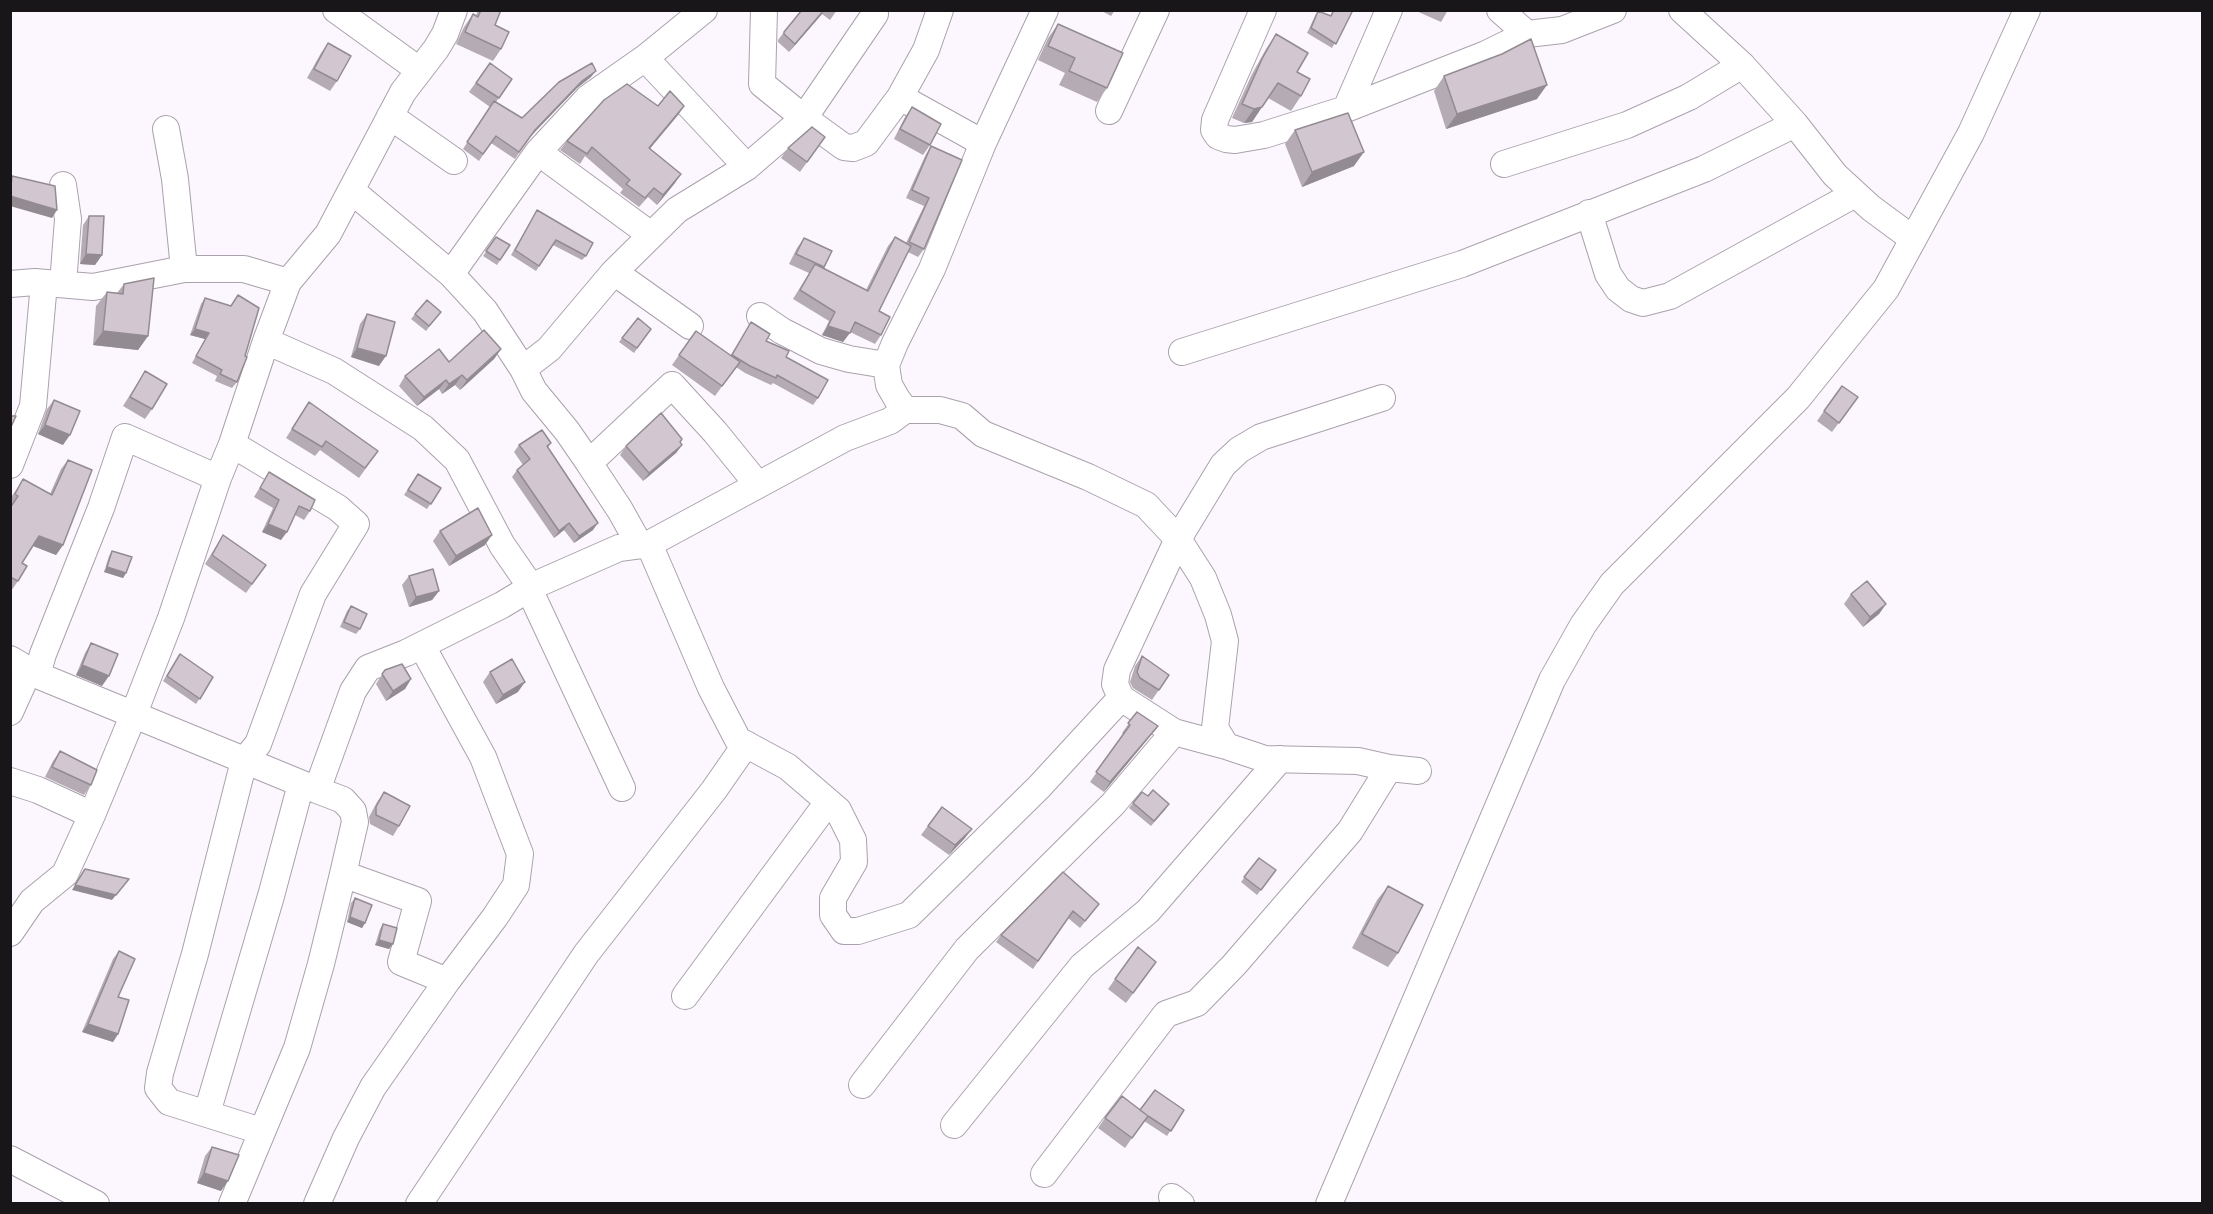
<!DOCTYPE html>
<html>
<head>
<meta charset="utf-8">
<style>
  body { margin:0 }
  #map { position:relative; width:2213px; height:1214px; overflow:hidden; background:#fcf7fe; font-family:Overpass,sans-serif }
  canvas { display:block }
  .frame { position:absolute; inset:0; border:12px solid #19161a; pointer-events:none }
</style>
</head>
<body>
<div id="map">
<canvas width="2213" height="1214"></canvas>
<div class="frame"></div>
</div>
<script>
const ctx = document.querySelector('canvas').getContext('2d');
ctx.lineJoin = 'round';
function toPath(rows) {
  const path = new Path2D();
  for (const r of rows) {
    path.moveTo(r[0], r[1]);
    for (let i = 2; i < r.length; i += 2) path.lineTo(r[i], r[i + 1]);
  }
  return path;
}
function stroke(path, color, width, dash) {
  ctx.strokeStyle = color;
  ctx.lineWidth = width;
  ctx.lineCap = dash ? 'butt' : 'round';
  ctx.setLineDash(dash || []);
  ctx.stroke(path);
}
function paint(path, color) {
  ctx.fillStyle = color;
  ctx.fill(path, 'evenodd');
}
const minor = toPath([
  [336,10,419,70],
  [764,10,762,84,804,118,875,14],
  [1045,10,983,143,932,269,895,343,886,365,889,385,897,399,905,410,940,410,962,416,983,434,1088,477,1146,505,1178,539,1203,578,1218,615,1225,641,1215,728,1226,746,1265,759,1358,761,1389,768,1418,771],
  [1263,10,1215,120,1214,130,1218,136,1226,139,1235,140,1264,135,1346,109,1486,54,1527,34],
  [1500,10,1527,34,1562,30,1613,10],
  [1682,10,1742,65,1795,124,1835,175,1871,208,1913,239],
  [645,58,704,10],
  [900,97,983,143],
  [1346,109,1389,10],
  [1109,111,1156,10],
  [390,116,454,161],
  [166,129,175,179,184,269],
  [538,152,588,98,645,58,747,167],
  [1504,164,1627,125,1689,97,1742,65],
  [352,191,451,274,538,152,651,235],
  [1589,213,1608,274,1618,289,1631,299,1643,303,1670,296,1855,194],
  [614,272,690,326],
  [451,274,485,311,523,369,549,349,614,272,677,210,747,167,804,118,844,147,853,148,866,143,900,97,926,50,940,10],
  [10,284,35,282,93,287,184,269,244,269,288,282],
  [63,284,68,219,63,185],
  [760,316,782,331,821,351,849,359,886,365],
  [266,341,334,371,423,428,457,460,502,545,531,587],
  [1182,352,1462,264,1704,169,1795,124],
  [523,369,534,391,567,431,589,463],
  [232,444,266,341,288,282,328,234,403,92,436,49,445,34,454,10],
  [10,465,33,406,44,283],
  [639,544,620,510,589,463,672,385,715,432,758,485],
  [649,544,711,688,738,740,788,767,838,810,853,840,854,862,833,898,833,915,844,931,858,931,909,915,1039,787,1121,698],
  [529,589,622,788],
  [422,646,483,757,520,854,516,885,495,917,447,981],
  [10,659,37,675,317,790,353,691,368,668,406,653,502,605,535,585,619,548,649,544,845,438,890,421,905,410],
  [37,675,43,654,101,508,125,437,218,478],
  [10,712,29,670],
  [1226,746,1174,732,1121,698,1115,684,1117,670,1178,539,1223,465,1239,450,1261,437,1382,398],
  [10,781,38,790,92,815],
  [10,933,32,901,65,874,92,815,133,716,171,618,218,478,232,444,338,508,356,524,313,594,258,744,244,761,195,954,160,1073,158,1088,169,1102,261,1131],
  [685,996,828,802],
  [862,1085,967,949,1113,804,1174,732],
  [207,1113,271,896,301,784],
  [954,1125,1082,966,1148,911,1280,759],
  [10,1159,96,1204],
  [1044,1174,1166,1014,1197,1003,1234,965,1350,831,1389,768],
  [1172,1197,1181,1204],
  [232,1204,297,1048,321,964,343,874],
  [317,1204,346,1138,373,1087,447,981,401,962,418,901,343,874,355,822,353,811,343,800,317,790],
  [419,1204,586,954,714,790,746,744],
  [1329,1204,1552,680,1583,625,1612,584,1798,398,1886,289,1971,133,2027,10]
]);
const wall = toPath([
  [478,10,501,10,495,25,501,49,493,61,456,44,464,27,473,14,476,16],
  [801,10,837,10,830,20,822,14,789,52,778,42,778,40],
  [1100,10,1115,10,1111,16],
  [1333,10,1353,10,1332,48,1307,33,1315,16,1318,11,1330,16],
  [1414,10,1448,10,1441,22],
  [1058,24,1107,88,1097,102,1059,85,1065,73,1038,60,1048,38],
  [1276,34,1297,72,1301,96,1291,111,1268,98,1252,122,1244,123,1232,118,1252,74,1266,49],
  [328,43,337,81,330,91,307,78,321,53],
  [490,63,512,79,496,102,522,118,591,77,577,88,530,137,515,159,491,143,479,161,463,149,490,107,469,92],
  [1444,76,1537,99,1446,129,1434,91],
  [658,106,684,106,678,115,650,148,675,183,657,205,648,197,639,207,620,193,623,189,585,156,580,164,560,150,567,141],
  [912,107,930,145,923,155,894,139,905,117],
  [1295,130,1354,166,1302,187,1285,144],
  [825,137,800,172,781,158,788,148],
  [931,146,962,160,924,249,918,257,908,252,879,311,881,335,875,344,850,332,843,342,822,335,829,321,793,299,809,273,789,264,797,248,804,238,832,251,824,269,866,290,888,246,895,237,906,243,924,206,906,198,926,154],
  [537,210,586,256,582,260,553,245,536,271,511,255],
  [89,216,102,255,95,265,80,264,83,225],
  [496,237,510,245,497,265,483,256],
  [124,284,148,336,138,350,93,345,96,306,107,292,117,293],
  [238,295,237,382,232,388,215,381,217,376,192,363,205,339,190,335,201,304,205,298,231,306],
  [367,314,379,366,351,357,360,324],
  [415,314,437,317,426,331,411,319],
  [751,322,766,341,786,357,818,398,813,405,773,383,771,385,745,373,736,367,715,396,672,365,696,331,730,356],
  [651,329,634,353,619,342,622,338],
  [501,349,494,359,460,390,455,385,442,394,439,389,417,406,399,386,405,376,449,362],
  [145,371,152,409,145,419,123,406],
  [1858,397,1832,432,1817,421,1824,411],
  [54,400,63,445,38,434,47,409],
  [309,402,378,451,359,478,320,450,315,456,286,438],
  [680,442,682,445,676,453,643,481,620,455,626,446],
  [551,443,548,448,593,530,574,543,564,530,554,538,512,477,517,470,523,465,514,452,519,445],
  [68,460,63,545,56,555,33,546,22,563,18,581,11,591,10,591,10,499,23,479,50,494,61,469],
  [269,472,310,511,304,520,295,515,281,540,262,532,273,508,254,497],
  [418,474,441,488,427,509,404,495],
  [440,531,485,545,449,566,433,541],
  [223,535,266,565,246,593,205,564],
  [112,551,126,573,123,578,104,572,109,556],
  [409,576,439,591,432,600,409,607,402,585],
  [1851,594,1886,604,1879,614,1863,627,1844,604],
  [351,606,360,629,356,634,340,627,347,611],
  [91,643,102,686,76,675,85,653],
  [180,654,213,677,196,704,163,681],
  [1142,656,1169,675,1152,700,1133,688,1130,682,1135,666],
  [385,670,411,679,405,689,386,701,376,684],
  [490,672,518,692,496,704,483,682],
  [1137,712,1158,726,1151,735,1104,792,1090,782,1123,734,1122,733],
  [60,751,91,785,84,795,45,777,53,761],
  [384,792,399,826,393,836,370,824,369,817,377,802],
  [1148,796,1166,809,1151,826,1129,808,1133,803],
  [942,807,965,838,949,855,921,835],
  [1259,858,1276,870,1257,895,1241,882],
  [1063,872,1099,904,1080,928,1068,918,1033,969,996,942,1001,935],
  [1388,886,1398,953,1388,967,1352,948,1377,900],
  [355,898,365,923,362,928,347,922,351,903],
  [383,924,393,944,389,949,375,945,380,929],
  [1138,947,1149,972,1126,1003,1108,989],
  [119,951,118,1034,113,1042,82,1032,113,959],
  [1140,1110,1184,1110,1167,1136,1144,1121,1125,1148,1098,1128,1105,1118],
  [212,1147,221,1191,197,1183,205,1156]
]);
const shadedWall = toPath([
  [824,10,822,14,789,52,795,44],
  [596,71,591,77,577,88,530,137,535,130,582,81],
  [1547,85,1537,99,1446,129,1457,114],
  [684,106,678,115,643,157,649,148],
  [1262,107,1252,122,1244,123,1254,109],
  [1364,152,1354,166,1302,187,1312,172],
  [681,174,675,183,657,205,663,195],
  [10,196,57,210,52,218,10,206],
  [86,254,102,255,95,265,80,264],
  [828,326,850,333,843,342,822,335],
  [195,329,209,333,205,339,190,335],
  [103,331,148,336,138,350,93,345],
  [357,348,386,356,379,366,351,357],
  [501,349,494,359,460,390,467,380],
  [462,375,455,385,442,394,449,384],
  [446,380,439,389,417,406,424,397],
  [45,425,70,435,63,445,38,434],
  [682,445,676,453,643,481,649,473],
  [569,523,564,530,554,538,559,531],
  [598,523,593,530,574,543,579,536],
  [268,524,287,532,281,540,262,532],
  [492,535,485,545,449,566,456,556],
  [39,536,63,545,56,555,33,546],
  [107,567,126,573,123,578,104,572],
  [439,591,432,600,409,607,416,597],
  [1886,604,1879,614,1863,627,1870,617],
  [82,665,109,676,102,686,76,675],
  [411,679,405,689,386,701,393,691],
  [525,682,518,692,496,704,503,695],
  [1158,726,1151,735,1104,792,1110,782],
  [972,829,965,838,949,855,955,845],
  [129,879,112,900,72,890,75,885],
  [350,917,365,923,362,928,347,922],
  [379,940,393,944,389,949,375,945],
  [88,1024,118,1034,113,1042,82,1032],
  [204,1173,228,1181,221,1191,197,1183]
]);
const building = toPath([
  [481,10,501,10,495,25,509,32,501,49,465,32,473,14,478,17,481,10],
  [802,10,824,10,795,44,784,34,784,32,802,10],
  [1334,10,1353,10,1336,44,1311,28,1318,11,1331,16,1334,10],
  [1058,24,1123,53,1107,88,1069,71,1075,58,1048,46,1058,24],
  [1276,34,1308,53,1297,72,1310,79,1301,96,1278,83,1262,107,1254,109,1242,104,1262,59,1276,34],
  [1531,39,1547,85,1457,114,1444,76,1502,54,1531,39],
  [328,43,351,56,337,81,314,69,328,43],
  [490,63,512,79,499,98,476,83,490,63],
  [592,63,596,71,582,81,535,130,519,152,496,136,483,154,467,142,494,101,522,118,559,82,592,63],
  [627,84,658,106,670,91,684,106,649,148,681,174,663,195,654,188,645,198,626,184,630,180,592,147,587,154,567,141,604,100,627,84],
  [912,107,941,124,930,145,900,129,912,107],
  [1348,113,1364,152,1312,172,1295,130,1348,113],
  [812,127,825,137,807,162,788,148,812,127],
  [931,146,962,160,924,249,909,242,929,198,912,190,931,146],
  [12,176,55,186,57,210,10,196,12,176],
  [537,210,593,243,586,256,556,240,539,266,515,250,537,210],
  [89,216,104,216,102,255,86,254,89,216],
  [496,237,510,245,500,260,486,251,496,237],
  [895,237,911,246,879,311,890,317,881,335,855,322,850,333,828,326,835,312,800,290,815,264,868,291,895,237],
  [804,238,832,251,824,267,796,254,804,238],
  [154,278,148,336,103,331,107,292,123,294,124,284,154,278],
  [238,295,259,308,245,356,247,357,237,382,220,374,222,370,196,356,209,333,195,329,205,298,231,306,238,295],
  [427,300,441,312,429,326,415,314,427,300],
  [367,314,395,322,386,356,357,348,367,314],
  [638,318,651,329,637,348,622,338,638,318],
  [751,322,770,334,766,341,789,351,786,357,828,380,818,398,777,375,776,378,750,366,732,355,751,322],
  [484,330,501,349,467,380,462,375,449,384,446,380,424,397,405,376,439,349,449,362,484,330],
  [696,331,740,362,722,386,679,355,696,331],
  [145,371,167,384,152,409,130,397,145,371],
  [1842,386,1858,397,1839,423,1824,411,1842,386],
  [54,400,80,411,70,435,45,425,54,400],
  [309,402,378,451,365,468,326,441,322,447,292,429,309,402],
  [661,413,682,439,680,442,682,445,649,473,626,446,661,413],
  [10,416,16,416,10,429,10,416],
  [542,430,551,443,547,446,598,523,579,536,569,523,559,531,517,470,530,459,519,445,542,430],
  [68,460,92,470,63,545,39,536,22,563,27,566,18,581,10,577,10,508,18,496,15,494,23,479,52,495,68,460],
  [269,472,315,500,310,511,299,506,287,532,268,524,279,500,260,488,269,472],
  [418,474,441,488,431,504,408,490,418,474],
  [478,508,492,535,456,556,440,531,478,508],
  [223,535,266,565,252,584,212,555,223,535],
  [112,551,132,557,126,573,107,567,112,551],
  [433,569,439,591,416,597,409,576,433,569],
  [1867,581,1886,604,1870,617,1851,594,1867,581],
  [351,606,367,614,360,629,344,622,351,606],
  [91,643,118,654,109,676,82,665,91,643],
  [180,654,213,677,200,699,167,676,180,654],
  [1142,656,1169,675,1159,690,1140,678,1137,672,1142,656],
  [512,659,525,682,503,695,490,672,512,659],
  [402,664,411,679,393,691,382,674,385,670,402,664],
  [1137,712,1158,726,1110,782,1096,772,1130,725,1128,723,1137,712],
  [60,751,97,770,91,785,52,767,60,751],
  [1153,790,1169,804,1154,821,1133,803,1142,792,1148,796,1153,790],
  [384,792,410,806,399,826,376,815,376,807,384,792],
  [942,807,972,829,955,845,928,826,942,807],
  [1259,858,1276,870,1261,890,1244,877,1259,858],
  [85,869,129,879,116,895,75,885,85,869],
  [1063,872,1099,904,1085,921,1073,911,1038,961,1001,935,1063,872],
  [1388,886,1423,905,1398,953,1362,934,1388,886],
  [355,898,372,905,365,923,350,917,355,898],
  [383,924,397,928,393,944,379,940,383,924],
  [1138,947,1156,962,1133,993,1115,979,1138,947],
  [119,951,135,959,118,997,129,1000,118,1034,88,1024,119,951],
  [1155,1090,1184,1110,1171,1131,1148,1116,1140,1110,1155,1090],
  [1122,1096,1148,1116,1132,1138,1105,1118,1122,1096],
  [212,1147,239,1155,228,1181,204,1173,212,1147]
]);
stroke(minor, '#aaa1ac', 28);
stroke(minor, '#fff', 26);
paint(wall, '#b5abb4');
paint(shadedWall, '#938b92');
paint(building, '#d2c7d1');
stroke(building, '#938b92', 1.5);
</script>
</body>
</html>
